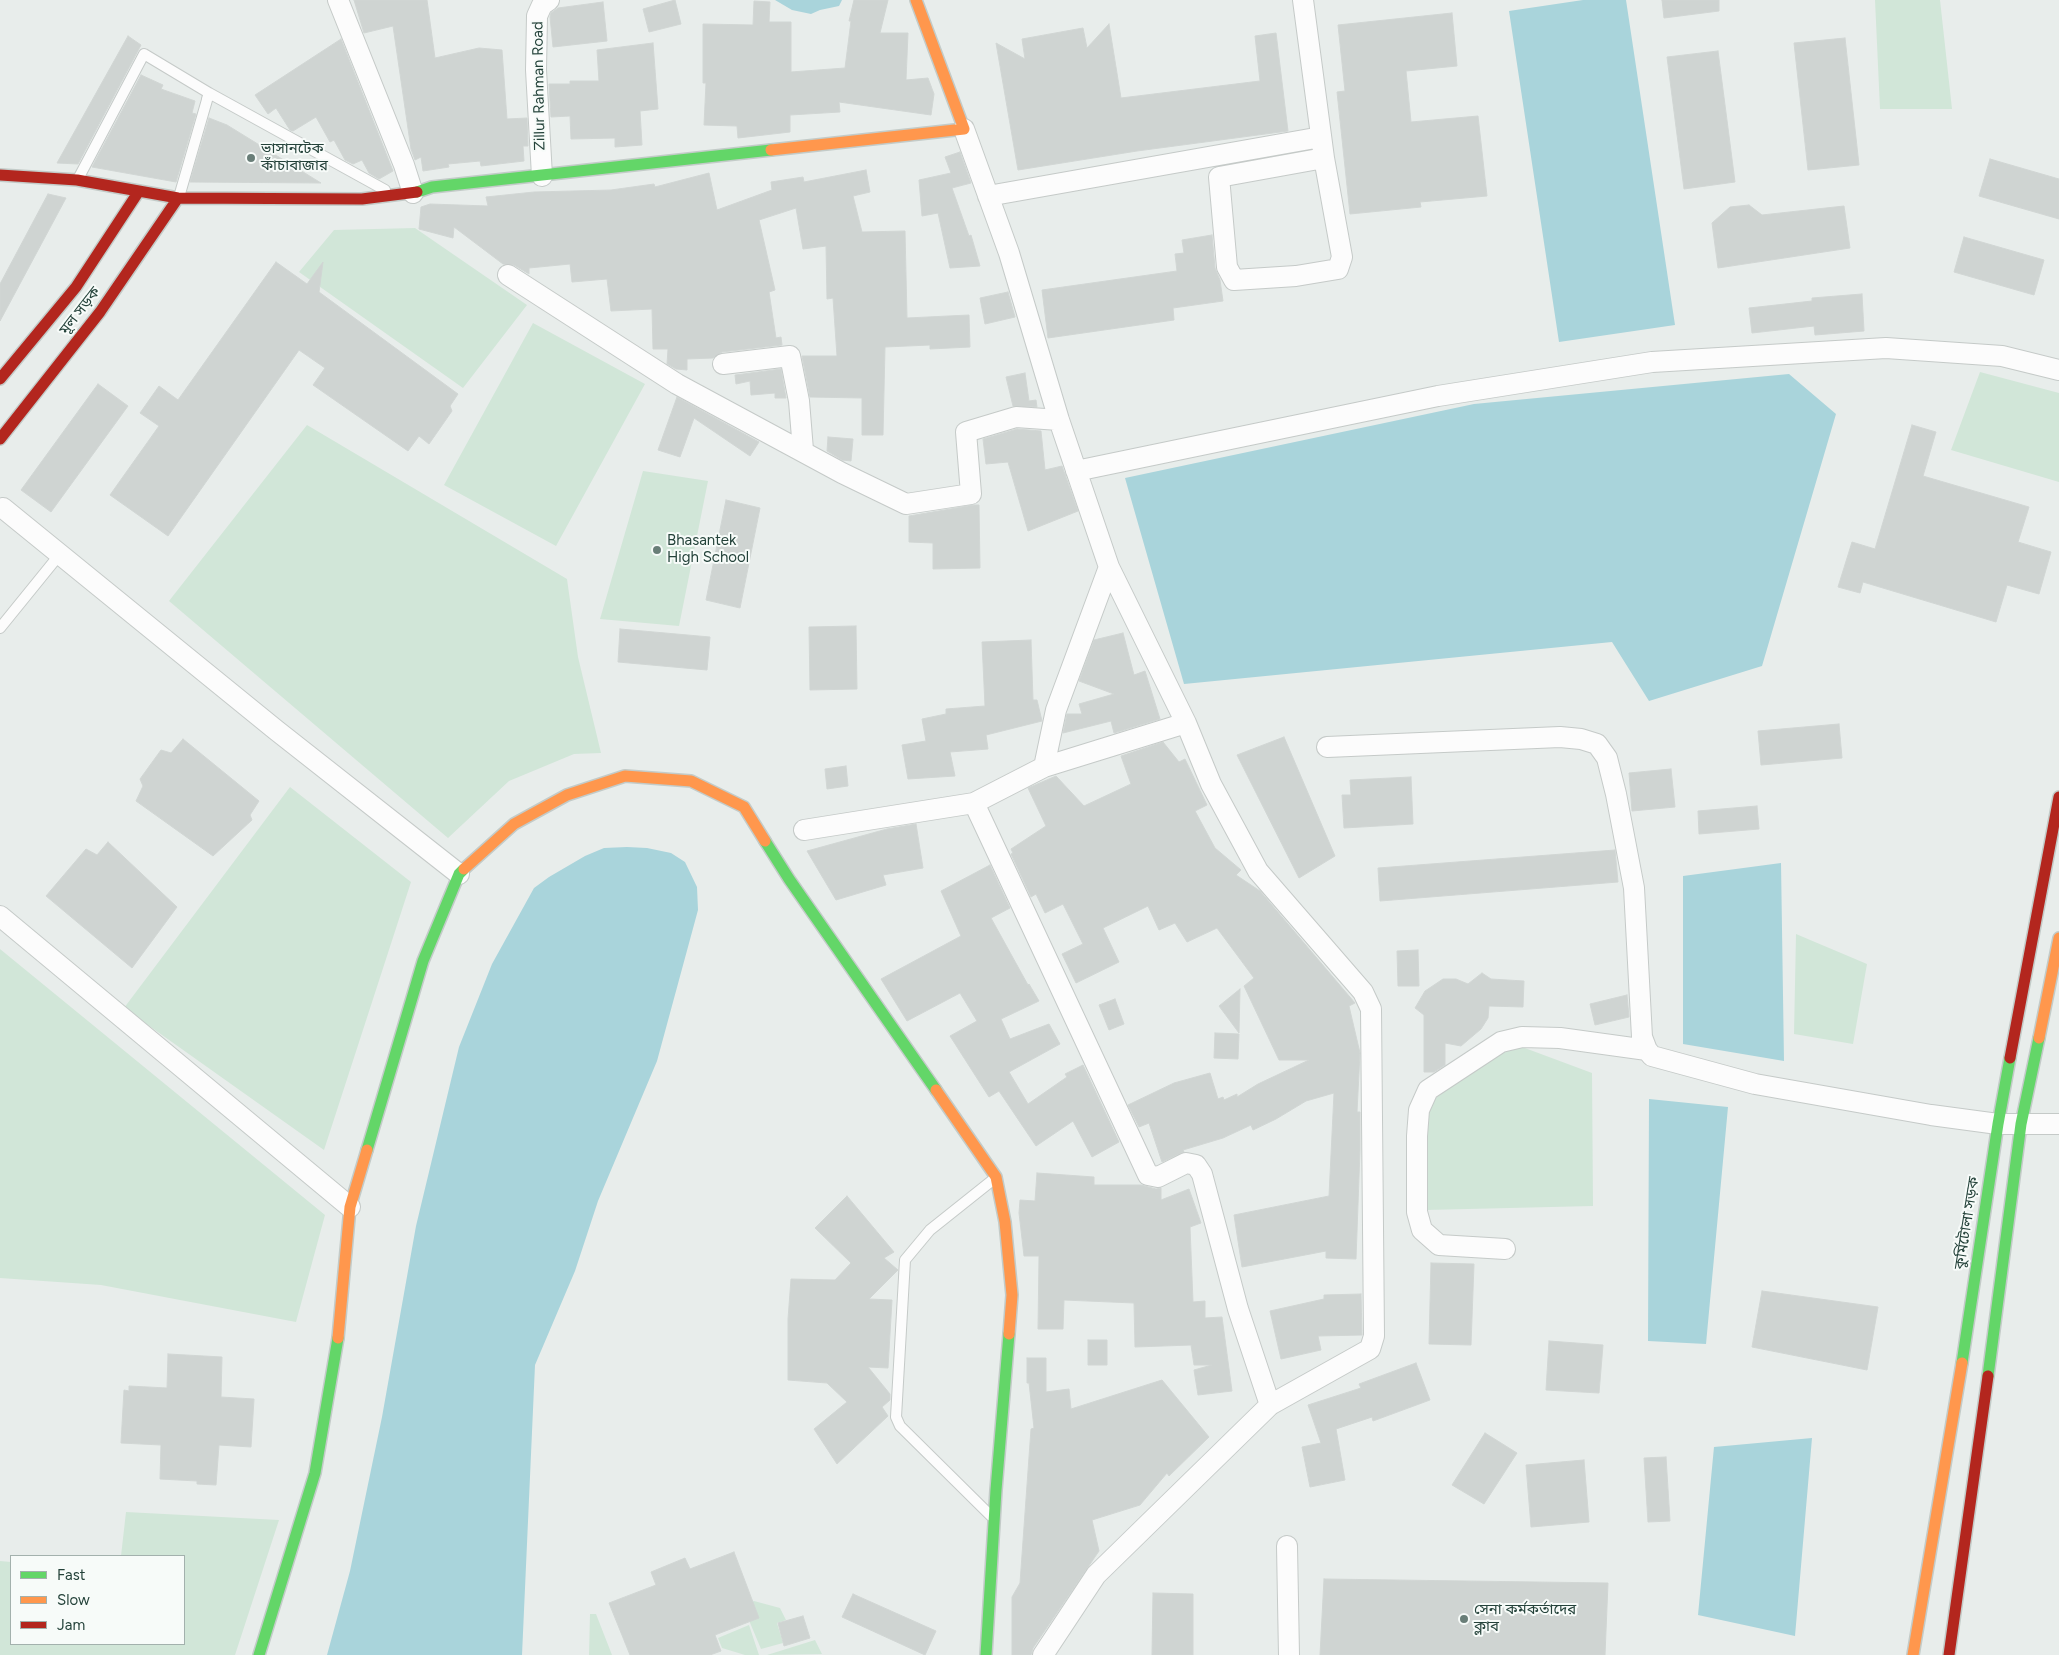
<!DOCTYPE html>
<html>
<head>
<meta charset="utf-8">
<style>
  body { margin:0 }
  #map { position:relative; width:2059px; height:1655px; overflow:hidden; background:#e8edeb; font-family:Figtree,sans-serif }
  canvas { display:block }
  .legend { position:absolute; left:10px; top:1555px; width:175px; height:90px; box-sizing:border-box; background:#f7fbf9; border:1px solid #a3b1ad; margin:0; padding:6px 9px; list-style:none; font-size:15px; color:#24423a }
  .legend li { display:flex; align-items:center; gap:10px; height:25px }
  .legend b { width:25px; border:1px solid #a3b1ad }
</style>
</head>
<body>
<div id="map">
<canvas width="2059" height="1655"></canvas>
<ul class="legend">
<li><b style="height:6px;background:#63d668"></b>Fast</li>
<li><b style="height:6px;background:#ff974d"></b>Slow</li>
<li><b style="height:6px;background:#b3261e"></b>Jam</li>
</ul>
</div>
<script>
const ctx = document.querySelector('canvas').getContext('2d');
ctx.lineJoin = 'round';
function paint(path, color) {
  ctx.fillStyle = color;
  ctx.fill(path, 'evenodd');
}
function toPath(rows) {
  const path = new Path2D();
  for (const r of rows) {
    path.moveTo(r[0], r[1]);
    for (let i = 2; i < r.length; i += 2) path.lineTo(r[i], r[i + 1]);
  }
  return path;
}
function stroke(path, color, width, dash) {
  ctx.strokeStyle = color;
  ctx.lineWidth = width;
  ctx.lineCap = dash ? 'butt' : 'round';
  ctx.setLineDash(dash || []);
  ctx.stroke(path);
}
function write(font, color, halo, rows, align = 'center') {
  ctx.font = font + ' Figtree,"Noto Sans Bengali",sans-serif';
  ctx.lineWidth = 4;
  ctx.setLineDash([]);
  ctx.textBaseline = 'middle';
  ctx.strokeStyle = halo;
  ctx.fillStyle = color;
  for (const [text, x, y, turn = 0] of rows) {
    ctx.save();
    ctx.translate(x, y);
    ctx.rotate((+turn || 0) * Math.PI / 180);
    ctx.textAlign = isNaN(turn) ? turn : align;
    if (halo) ctx.strokeText(text, 0, 0);
    ctx.fillText(text, 0, 0);
    ctx.restore();
  }
}
const green = toPath([
  [1875,0,1940,0,1952,109,1880,109],
  [415,228,527,305,463,388,299,272,334,230],
  [533,323,645,384,556,546,444,485],
  [1980,372,2059,393,2059,482,1951,450],
  [307,425,567,579,578,657,601,753,574,754,509,781,448,838,169,601],
  [643,471,708,481,679,626,600,619],
  [290,787,411,882,324,1150,124,1008],
  [1796,934,1867,964,1853,1044,1794,1034],
  [0,949,325,1215,296,1322,101,1285,0,1278],
  [1506,1041,1592,1073,1593,1206,1426,1210,1420,1111],
  [126,1512,279,1520,235,1655,0,1655,0,1561,11,1562,11,1644,184,1644,184,1556,121,1556],
  [754,1601,780,1608,786,1620,777,1623,783,1643,761,1649,743,1606],
  [590,1614,596,1614,612,1655,589,1655],
  [749,1625,759,1655,745,1655,722,1648,718,1638],
  [815,1640,822,1654,767,1655]
]);
const water = toPath([
  [775,0,842,0,839,6,820,10,811,14,792,10],
  [1583,0,1626,0,1675,325,1559,342,1509,11],
  [1789,374,1836,414,1762,666,1649,701,1612,642,1184,684,1125,478,1474,404],
  [627,847,647,848,671,853,685,862,697,887,698,910,657,1061,598,1201,575,1271,535,1365,522,1655,327,1655,350,1571,382,1417,416,1226,459,1047,492,964,534,888,549,877,585,856,604,848],
  [1781,863,1784,1061,1683,1044,1683,876],
  [1649,1099,1728,1107,1706,1344,1648,1341],
  [1812,1438,1795,1636,1698,1615,1714,1447]
]);
const building = toPath([
  [354,0,427,0,435,58,479,48,502,50,507,119,527,118,528,146,523,146,524,161,481,166,480,161,448,164,449,167,423,171,421,157,415,160,411,149,393,26,364,33,354,0],
  [675,0,681,24,649,32,643,9,675,0],
  [854,0,888,0,880,33,908,33,906,80,928,78,934,94,931,115,839,102,840,112,790,115,790,132,738,138,737,126,704,125,706,83,703,83,703,24,753,25,754,1,770,2,769,22,791,22,791,72,845,68,851,21,849,21,854,0],
  [1662,0,1719,0,1719,11,1664,18,1662,0],
  [603,2,607,41,553,47,550,17,551,13,558,8,603,2],
  [1452,13,1457,66,1406,71,1411,122,1478,116,1487,196,1420,202,1421,207,1350,214,1337,92,1345,91,1338,25,1452,13],
  [1109,24,1121,98,1260,81,1255,36,1276,33,1288,131,1137,151,1018,170,996,43,1025,59,1022,39,1083,28,1087,48,1109,24],
  [128,36,141,45,78,164,57,163,128,36],
  [1845,38,1859,165,1808,170,1794,43,1845,38],
  [341,39,393,171,379,179,369,173,362,160,353,164,345,160,334,140,330,142,316,117,293,131,290,130,276,108,268,114,255,95,341,39],
  [653,43,658,109,640,111,642,145,615,147,615,138,571,139,570,116,551,117,549,84,570,84,570,81,599,81,597,50,653,43],
  [1718,51,1735,182,1684,189,1667,57,1718,51],
  [141,75,163,85,161,89,195,101,192,113,196,114,176,182,92,167,141,75],
  [209,118,227,125,321,183,190,182,209,118],
  [960,152,971,183,952,188,969,236,971,235,980,266,950,268,938,213,922,216,919,180,951,173,945,157,960,152],
  [1990,159,2059,179,2059,219,1979,196,1990,159],
  [866,170,870,192,853,196,862,232,905,231,907,318,969,315,970,347,930,349,930,345,885,347,883,435,862,435,862,398,810,397,802,356,837,356,833,298,827,299,826,246,803,249,796,208,759,220,775,290,769,292,776,338,781,337,782,345,722,352,713,358,687,359,687,370,676,369,667,364,668,349,653,349,652,309,611,311,607,279,572,282,570,264,529,268,529,274,514,265,503,264,454,227,453,238,419,229,421,207,430,204,488,206,486,197,534,192,611,190,654,184,655,187,709,173,717,210,772,190,771,182,803,177,804,182,866,170],
  [48,194,66,198,0,321,0,284,48,194],
  [1749,205,1762,215,1844,206,1850,248,1718,268,1712,223,1730,207,1749,205],
  [1212,235,1215,268,1220,280,1223,301,1173,308,1174,320,1048,338,1042,290,1177,271,1175,254,1184,253,1182,240,1212,235],
  [1964,237,2044,260,2034,295,1954,272,1964,237],
  [276,262,307,284,323,262,319,292,458,394,450,406,452,411,429,444,419,436,408,451,313,385,325,368,299,350,168,536,110,495,159,426,140,413,159,386,178,400,276,262],
  [1008,292,1015,317,985,324,980,298,1008,292],
  [1862,294,1864,331,1815,335,1814,326,1752,333,1749,308,1812,301,1812,298,1862,294],
  [781,369,786,398,775,398,775,393,751,395,750,381,736,384,735,375,781,369],
  [1025,373,1029,401,1036,400,1037,407,1013,406,1006,377,1025,373],
  [98,384,128,406,51,512,21,490,98,384],
  [677,397,759,442,750,456,694,418,680,457,658,450,677,397],
  [1912,425,1936,432,1923,476,2029,507,2018,542,2051,552,2039,594,2007,585,1996,622,1863,582,1860,593,1838,587,1852,542,1875,549,1912,425],
  [1017,429,1041,431,1045,470,1062,466,1078,511,1028,531,1008,462,986,464,983,439,1017,429],
  [828,437,853,439,851,461,842,460,827,451,828,437],
  [726,500,760,508,740,608,706,600,726,500],
  [974,505,979,505,980,568,933,569,933,543,909,542,909,516,974,505],
  [856,626,857,689,810,690,809,627,856,626],
  [620,629,710,637,707,670,618,662,620,629],
  [1123,633,1134,675,1145,671,1160,719,1114,733,1111,721,1063,733,1067,714,1082,714,1079,704,1114,694,1079,681,1094,640,1123,633],
  [1031,640,1033,700,1037,700,1042,721,986,735,988,749,950,752,955,776,908,779,902,745,926,741,922,719,946,714,946,709,985,706,982,642,1031,640],
  [1839,724,1842,758,1761,765,1758,731,1839,724],
  [1284,737,1335,856,1299,878,1237,755,1284,737],
  [183,739,259,801,250,815,252,820,213,856,136,801,143,786,140,779,161,750,171,753,183,739],
  [1163,742,1179,762,1185,759,1207,805,1195,811,1215,848,1241,870,1236,875,1260,891,1355,1003,1349,1006,1360,1053,1357,1112,1360,1112,1360,1150,1356,1259,1326,1258,1326,1251,1242,1267,1234,1215,1329,1196,1334,1093,1306,1101,1276,1119,1253,1130,1251,1125,1223,1138,1183,1150,1184,1152,1162,1162,1149,1123,1139,1127,1128,1105,1174,1083,1210,1073,1218,1099,1223,1097,1224,1100,1237,1094,1237,1097,1258,1084,1309,1060,1279,1060,1244,986,1254,978,1217,928,1187,942,1175,923,1159,930,1148,906,1103,928,1119,962,1076,983,1062,954,1083,944,1063,904,1045,913,1036,894,1031,897,1011,854,1013,853,1011,849,1046,826,1028,788,1056,776,1084,806,1131,784,1121,756,1163,742],
  [846,766,848,786,827,789,825,769,846,766],
  [1671,769,1675,807,1632,811,1629,773,1671,769],
  [1411,777,1413,824,1344,828,1342,795,1351,795,1350,780,1411,777],
  [1757,806,1759,829,1699,834,1698,811,1757,806],
  [916,824,923,868,883,875,886,885,836,900,807,851,887,829,916,824],
  [108,842,177,907,132,968,46,896,86,849,97,855,108,842],
  [1615,850,1618,882,1380,901,1378,868,1615,850],
  [990,865,1010,908,991,918,1028,985,1029,984,1039,1001,1001,1019,1010,1039,1049,1024,1060,1044,1009,1072,1028,1104,1067,1077,1065,1074,1083,1065,1119,1142,1092,1157,1073,1121,1036,1146,999,1091,989,1097,950,1036,977,1021,960,993,907,1021,881,979,961,936,941,891,990,865],
  [1418,950,1419,986,1398,986,1397,951,1418,950],
  [1482,973,1491,979,1524,981,1523,1007,1489,1006,1488,1018,1481,1029,1461,1046,1445,1043,1445,1065,1434,1072,1424,1072,1424,1015,1415,1008,1425,991,1443,979,1456,979,1468,984,1482,973],
  [1240,989,1239,1033,1219,1006,1240,989],
  [1627,995,1629,1017,1595,1025,1590,1004,1627,995],
  [1115,999,1124,1024,1109,1030,1099,1005,1115,999],
  [1215,1033,1239,1034,1238,1059,1214,1058,1215,1033],
  [1037,1173,1094,1177,1094,1185,1141,1185,1156,1189,1161,1188,1161,1200,1189,1189,1201,1223,1190,1227,1193,1302,1205,1301,1205,1318,1222,1317,1232,1391,1198,1395,1194,1370,1212,1365,1194,1365,1191,1345,1135,1347,1134,1303,1064,1300,1063,1329,1038,1329,1039,1256,1024,1256,1019,1213,1020,1200,1035,1201,1037,1173],
  [847,1196,894,1252,884,1258,898,1270,869,1299,892,1300,888,1368,868,1367,890,1394,890,1400,882,1407,888,1416,837,1464,814,1429,847,1402,827,1383,788,1380,788,1319,791,1279,835,1280,851,1263,815,1228,847,1196],
  [1431,1263,1474,1264,1471,1345,1429,1344,1431,1263],
  [1762,1291,1878,1307,1867,1370,1752,1347,1762,1291],
  [1361,1294,1362,1335,1318,1336,1321,1350,1281,1359,1270,1311,1324,1299,1324,1295,1361,1294],
  [1088,1340,1107,1340,1107,1365,1088,1365,1088,1340],
  [1549,1341,1603,1345,1599,1393,1546,1390,1549,1341],
  [168,1354,222,1357,221,1397,254,1399,251,1447,219,1445,216,1485,197,1484,197,1481,160,1479,161,1445,121,1443,124,1390,129,1391,129,1386,167,1388,168,1354],
  [1027,1358,1046,1358,1046,1392,1069,1389,1071,1409,1162,1380,1209,1437,1169,1476,1167,1473,1140,1505,1092,1520,1099,1551,1033,1648,1031,1655,1012,1655,1012,1597,1020,1583,1031,1429,1034,1428,1029,1383,1027,1383,1027,1358],
  [1416,1363,1430,1400,1373,1421,1372,1417,1336,1429,1345,1480,1310,1487,1302,1447,1321,1443,1308,1405,1361,1388,1359,1384,1416,1363],
  [1485,1433,1517,1453,1484,1504,1452,1485,1485,1433],
  [1666,1457,1670,1521,1648,1522,1644,1458,1666,1457],
  [1584,1460,1589,1522,1531,1527,1526,1465,1584,1460],
  [734,1552,759,1618,715,1635,721,1651,710,1655,630,1655,609,1603,656,1585,651,1572,685,1558,690,1569,734,1552],
  [1324,1579,1608,1583,1605,1655,1320,1655,1324,1579],
  [1153,1593,1193,1594,1193,1655,1152,1655,1153,1593],
  [853,1594,936,1631,925,1655,842,1617,853,1594],
  [803,1616,810,1638,784,1646,778,1623,803,1616]
]);
const lane = toPath([
  [207,99,209,93,385,190],
  [78,179,144,54,209,93,179,197],
  [0,628,60,554],
  [991,1516,900,1426,896,1417,905,1260,930,1230,994,1179]
]);
const street = toPath([
  [338,0,404,165,413,193],
  [1303,0,1324,158,1342,257,1338,269,1296,276,1234,280,1227,267,1219,177,1324,158],
  [964,129,1009,253,1059,420,1109,567,1186,723,1211,784,1258,871,1363,992,1371,1009,1374,1336,1370,1349,1270,1405,1096,1575,1043,1655],
  [542,176,536,70,537,16,542,5,549,0],
  [988,196,1321,137],
  [508,275,677,384,842,473,906,504,971,494,966,432,1016,417,1059,420],
  [723,364,790,356,799,401,803,450],
  [1076,471,1438,396,1652,362,1886,348,2002,356,2059,370],
  [3,508,276,730,459,874],
  [1327,747,1560,737,1581,739,1597,744,1607,758,1616,794,1634,888,1642,1037,1647,1050,1652,1056,1755,1084,1931,1115,1998,1124,2059,1124],
  [1044,767,1056,710,1109,567],
  [974,803,1148,1175,1158,1177,1186,1163,1196,1165,1202,1174,1238,1309,1270,1405],
  [804,830,974,803,1044,767,1186,723],
  [0,916,350,1207],
  [1505,1249,1439,1245,1422,1230,1417,1212,1417,1136,1419,1110,1428,1090,1501,1042,1522,1037,1560,1038,1647,1050],
  [1287,1546,1289,1655]
]);
const fast = toPath([
  [417,192,432,187,771,150],
  [765,841,789,879,936,1090],
  [367,1150,423,961,459,874,464,869],
  [1962,1363,1998,1124,2010,1058],
  [1988,1376,2021,1124,2039,1038],
  [259,1655,315,1473,338,1338],
  [986,1655,996,1490,1009,1334]
]);
const slow = toPath([
  [771,150,964,129,916,0],
  [464,869,514,824,567,795,625,776,691,781,744,807,765,841],
  [2039,1038,2059,938],
  [936,1090,996,1177,1005,1222,1012,1295,1009,1334],
  [338,1338,350,1207,367,1150],
  [1913,1655,1962,1363]
]);
const jam = toPath([
  [0,175,77,180,178,198,362,199,417,192],
  [0,379,76,287,139,191],
  [0,439,100,312,178,198],
  [2010,1058,2059,797],
  [1949,1655,1988,1376]
]);
const markers = [
  [251,158,5,"#697e78"],
  [657,550,5,"#697e78"],
  [1464,1619,5,"#697e78"]
];
const streetNames = [
  ["Zillur Rahman Road",539,86,-91],
  ["মূল সড়ক",80,311,-52],
  ["কুর্মিটোলা সড়ক",1967,1223,-81]
];
const poiNames = [
  ["ভাসানটেক",261,149],
  ["কাঁচাবাজার",261,166],
  ["Bhasantek",667,541],
  ["High School",667,558],
  ["সেনা কর্মকর্তাদের",1474,1610],
  ["ক্লাব",1474,1627]
];
paint(green, '#d1e6d8');
paint(water, '#a9d4db');
paint(building, '#cfd4d2');
stroke(building, '#d1d6d4', 1);
stroke(lane, '#c5cac8', 12);
stroke(street, '#c5cac8', 22);
stroke(fast, '#c3cbc8', 14);
stroke(slow, '#c3cbc8', 14);
stroke(jam, '#c3cbc8', 14);
stroke(lane, '#fcfcfc', 10);
stroke(street, '#fcfcfc', 20);
stroke(fast, '#63d668', 11);
stroke(slow, '#ff974d', 11);
stroke(jam, '#b3261e', 11);
for (const [x, y, r, color] of markers) {
  const dot = new Path2D();
  dot.arc(x, y, r, 0, 2 * Math.PI);
  ctx.fillStyle = color;
  ctx.fill(dot);
  stroke(dot, '#f7fbf9', 2);
}
write('15px', '#24423a', '#f7fbf9', streetNames);
write('15px', '#24423a', '#f7fbf9', poiNames, 'left');
</script>
</body>
</html>
